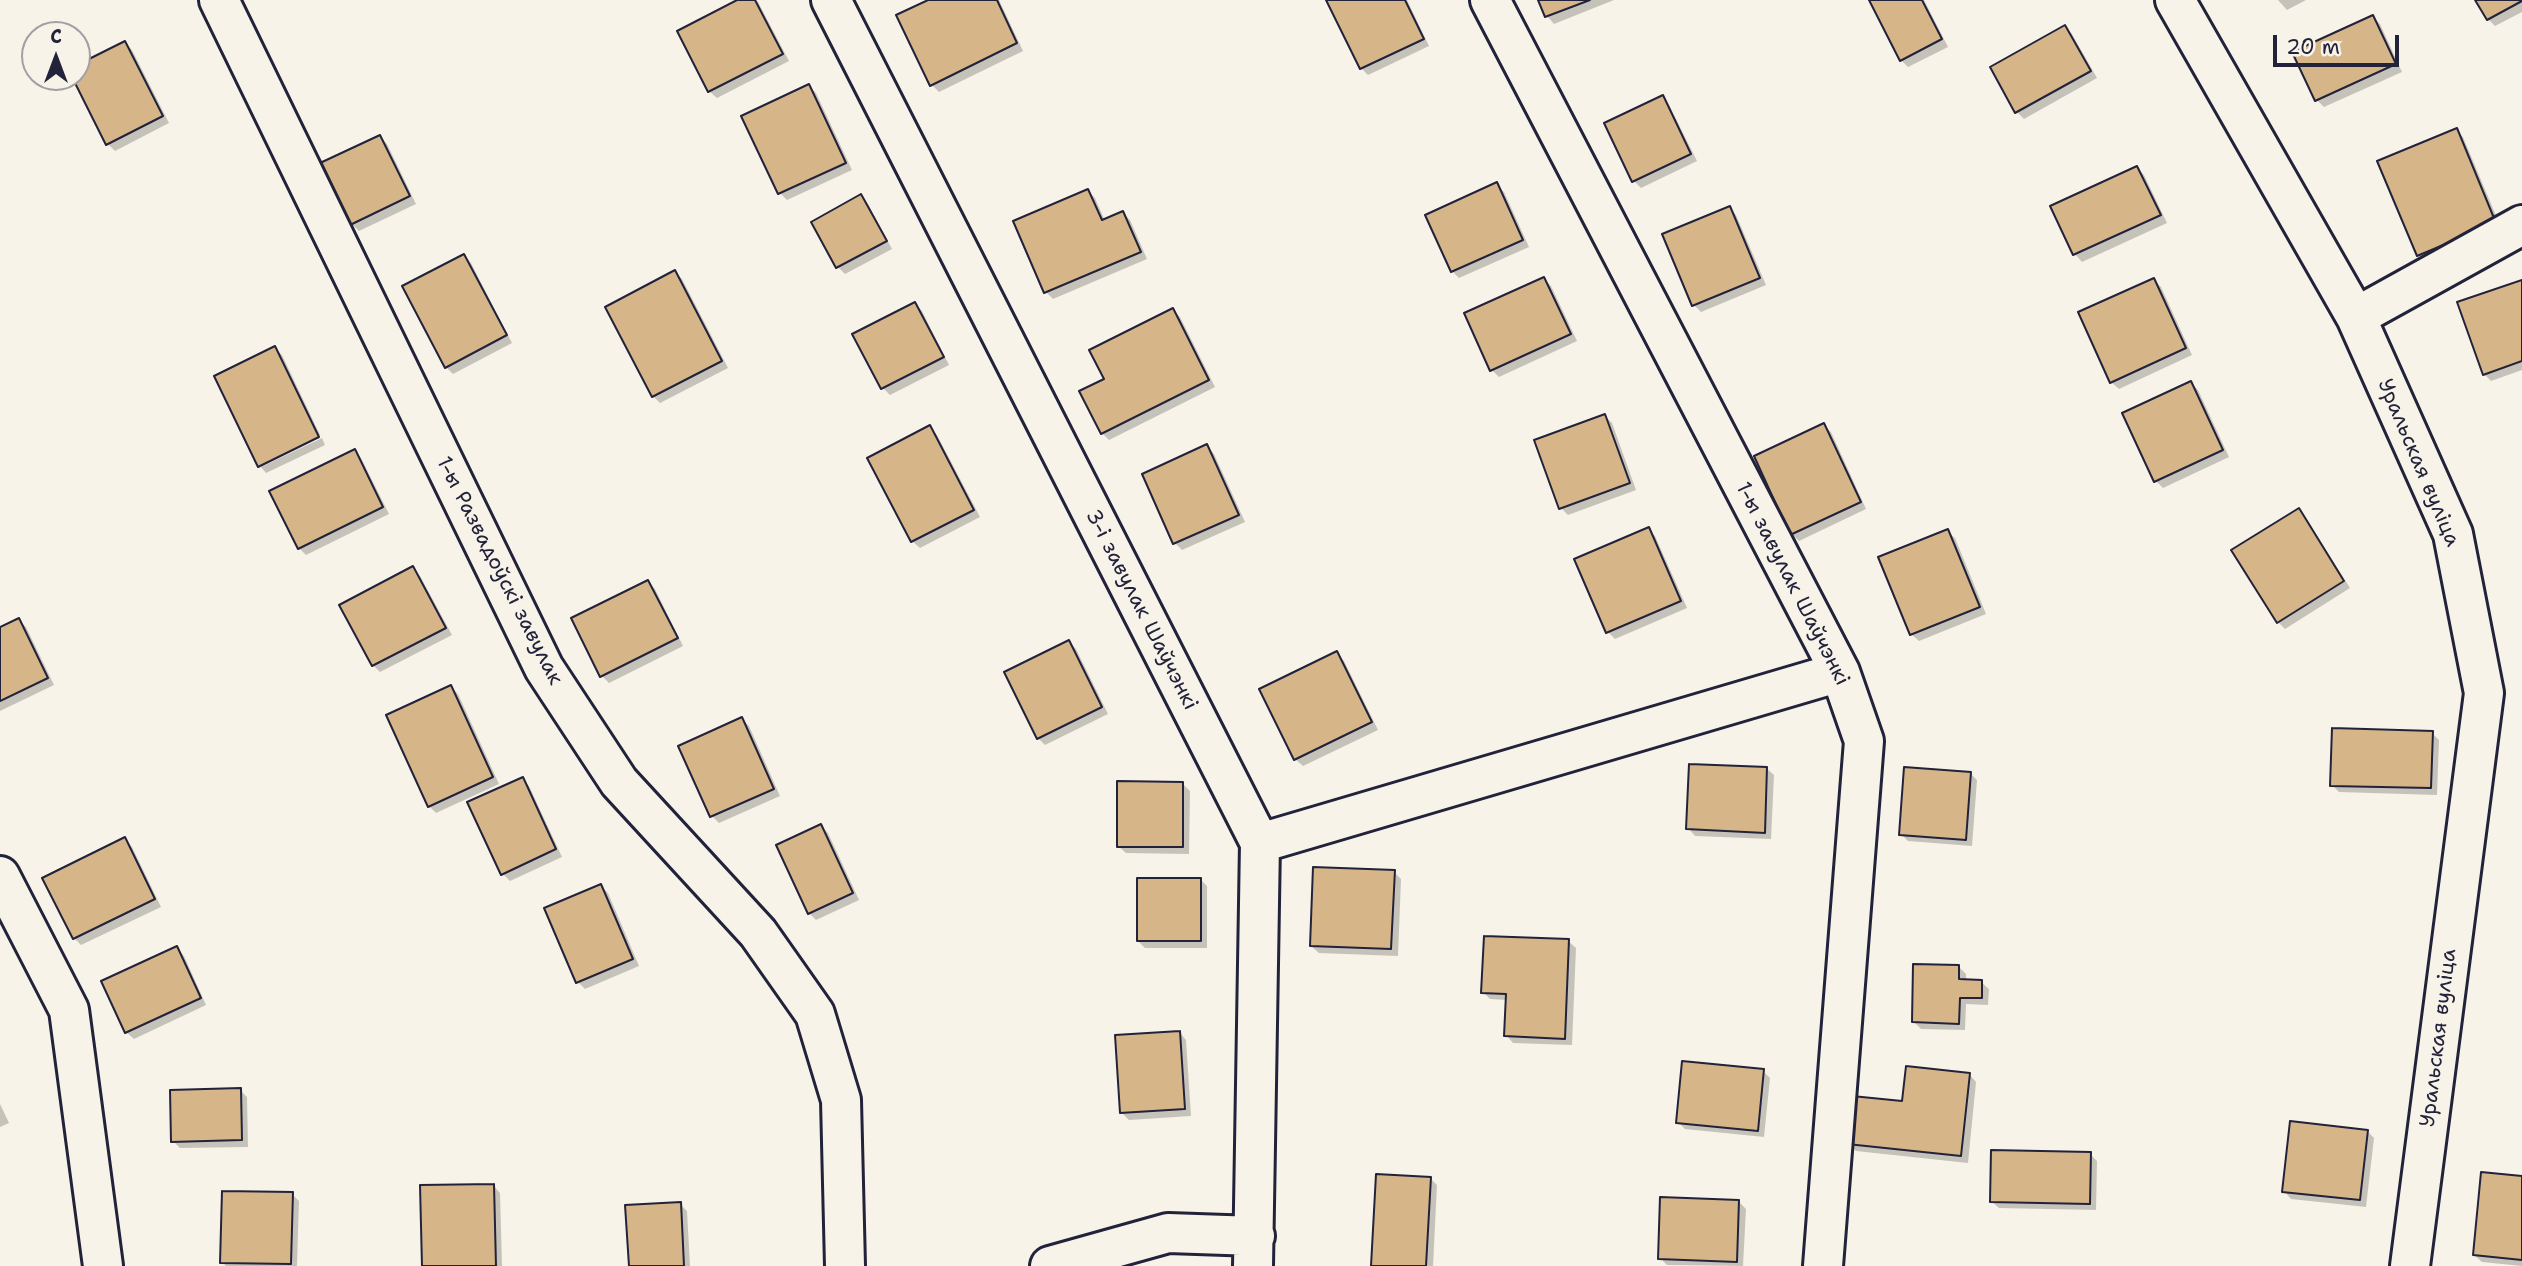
<!DOCTYPE html>
<html>
<head>
<meta charset="utf-8">
<style>
  body { margin:0 }
  #map { position:relative; width:2522px; height:1266px; overflow:hidden; background:#f7f3e8; font-family:"Shantell Sans",sans-serif }
  canvas { display:block }
  .north { position:absolute; left:21px; top:21px; width:70px; height:70px; box-sizing:border-box; background:#f7f3e8; border:2px solid #a29fa3; border-radius:50%; rotate:0deg; font-size:19px; font-weight:700; line-height:28px; text-align:center; color:#22223b }
  .north::after { content:''; display:block; margin:auto; width:24px; height:32px; background:#22223b; clip-path:polygon(50% 0,100% 100%,50% 72%,0 100%) }
  .scale { position:absolute; left:2273px; top:35px; width:126px; height:32px; box-sizing:border-box; border:4px solid #22223b; border-top:0; padding-left:9px; font-size:21px; line-height:24px; white-space:nowrap; color:#22223b; -webkit-text-stroke:5px #f7f3e8; paint-order:stroke }
</style>
</head>
<body>
<div id="map">
<canvas width="2522" height="1266"></canvas>
<div class="north">С</div>
<div class="scale">20 m</div>
</div>
<script>
const ctx = document.querySelector('canvas').getContext('2d');
ctx.lineJoin = 'round';
function paint(path, color) {
  ctx.fillStyle = color;
  ctx.fill(path, 'evenodd');
}
function toPath(rows) {
  const path = new Path2D();
  for (const r of rows) {
    path.moveTo(r[0], r[1]);
    for (let i = 2; i < r.length; i += 2) path.lineTo(r[i], r[i + 1]);
  }
  return path;
}
function stroke(path, color, width, dash) {
  ctx.strokeStyle = color;
  ctx.lineWidth = width;
  ctx.lineCap = dash ? 'butt' : 'round';
  ctx.setLineDash(dash || []);
  ctx.stroke(path);
}
function write(font, color, halo, rows, align = 'center') {
  ctx.font = font + ' "Shantell Sans",sans-serif';
  ctx.lineWidth = 5;
  ctx.setLineDash([]);
  ctx.textBaseline = 'middle';
  ctx.strokeStyle = halo;
  ctx.fillStyle = color;
  for (const [text, x, y, turn = 0] of rows) {
    ctx.save();
    ctx.translate(x, y);
    ctx.rotate((+turn || 0) * Math.PI / 180);
    ctx.textAlign = isNaN(turn) ? turn : align;
    if (halo) ctx.strokeText(text, 0, 0);
    ctx.fillText(text, 0, 0);
    ctx.restore();
  }
}
const shadow = toPath([
  [741,0,756,0,758,2,789,61,717,98,709,91],
  [932,0,999,0,1023,51,939,92,932,85],
  [1328,0,1407,0,1429,46,1368,75,1361,68],
  [1540,0,1614,0,1554,24,1547,16],
  [1871,0,1924,0,1948,47,1908,67,1901,60],
  [2278,0,2306,0,2287,10],
  [2477,0,2522,0,2522,12,2495,26,2488,19],
  [2373,17,2380,24,2402,72,2324,107,2317,100],
  [2065,27,2072,34,2097,78,2024,119,2017,112],
  [125,43,132,50,169,123,115,151,108,144,74,77,77,77,77,67],
  [809,86,816,93,852,170,787,200,780,193,744,117],
  [1662,97,1669,105,1697,161,1641,188,1634,181,1606,124],
  [2456,130,2463,137,2502,230,2426,262,2418,255],
  [380,137,387,144,416,204,359,231,352,224,323,164],
  [2137,168,2144,175,2167,223,2082,262,2075,254,2052,206],
  [1497,185,1504,192,1529,247,1459,278,1452,271],
  [1088,191,1095,198,1105,221,1123,213,1130,220,1147,259,1053,299,1046,292,1015,222],
  [861,197,868,204,892,249,845,274,838,267],
  [1729,208,1736,215,1766,285,1701,312,1694,305],
  [464,256,471,263,512,343,453,374,446,367],
  [675,272,682,279,728,368,660,403,653,396],
  [1544,279,1551,286,1577,341,1499,377,1492,370,1466,314],
  [2154,280,2161,287,2192,355,2119,389,2111,382],
  [2522,282,2522,370,2491,381,2484,374],
  [915,304,922,311,949,365,890,395,883,388],
  [1173,310,1180,317,1215,387,1109,440,1102,433,1106,380],
  [275,348,282,355,320,435,259,464],
  [2191,383,2198,390,2229,457,2163,488,2156,481],
  [1605,416,1612,423,1636,490,1568,515,1561,508],
  [1823,425,1831,432,1866,509,1799,541,1792,534],
  [930,428,937,435,980,517,920,548,912,541],
  [322,438,325,445,266,473,261,467],
  [1207,446,1214,454,1245,522,1182,550,1175,543],
  [354,451,361,458,389,514,306,555,299,548],
  [2298,510,2306,518,2350,588,2285,629,2278,622],
  [1648,529,1655,536,1687,608,1615,639,1608,632],
  [1947,531,1955,538,1986,614,1919,641,1911,634],
  [413,569,420,576,452,635,380,672,373,665],
  [648,582,655,589,683,646,609,683,602,676],
  [19,620,26,627,54,685,0,711,0,629],
  [1069,642,1076,649,1108,714,1045,745,1038,738],
  [1337,654,1344,661,1378,730,1303,766,1295,759],
  [451,687,458,694,499,784,436,813,429,806],
  [742,719,749,726,780,796,719,823,712,816],
  [2432,733,2439,740,2437,795,2339,792,2332,785],
  [1766,768,1774,775,1771,839,1695,836,1688,828],
  [1970,773,1977,780,1972,846,1908,841,1901,834],
  [522,779,529,786,562,857,510,881,503,874],
  [1183,784,1190,791,1189,854,1126,853,1118,846],
  [821,826,828,833,859,900,816,920,809,913],
  [125,840,132,847,161,907,81,945,74,938],
  [1394,872,1401,879,1398,956,1319,953,1311,946],
  [1200,879,1207,886,1207,948,1145,948,1138,941],
  [601,886,608,893,639,966,585,989,578,982],
  [1568,941,1576,948,1572,1045,1513,1043,1506,1035,1507,1000,1490,999,1483,992],
  [177,948,184,956,206,1005,134,1039,126,1032],
  [1959,967,1966,974,1966,981,1981,982,1989,989,1988,1005,1966,1004,1965,1030,1921,1029,1913,1021],
  [1179,1032,1186,1040,1191,1116,1129,1120,1122,1113],
  [1763,1071,1770,1078,1764,1137,1685,1129,1678,1122],
  [1969,1074,1976,1082,1968,1163,1856,1151,1849,1144,1904,1103],
  [240,1090,247,1097,248,1147,180,1148,173,1141],
  [0,1104,9,1123,0,1127],
  [2367,1131,2374,1138,2366,1207,2291,1199,2284,1191],
  [2090,1154,2097,1161,2096,1210,1999,1208,1991,1201],
  [1430,1178,1437,1185,1433,1266,1373,1266],
  [2522,1178,2522,1266,2482,1262,2474,1255],
  [493,1185,500,1193,502,1266,424,1266],
  [292,1194,299,1201,297,1266,226,1266,222,1262],
  [1739,1202,1746,1209,1743,1266,1667,1265,1660,1258],
  [680,1204,687,1211,690,1266,630,1266]
]);
const building = toPath([
  [737,0,755,0,783,54,708,92,677,31,737,0],
  [928,0,997,0,1017,43,930,86,896,15,928,0],
  [1326,0,1405,0,1424,39,1360,69,1326,0],
  [1538,0,1590,0,1545,17,1538,0],
  [1869,0,1922,0,1942,39,1900,61,1869,0],
  [2475,0,2522,0,2522,1,2487,20,2475,0],
  [2373,15,2396,64,2315,101,2292,52,2373,15],
  [2065,25,2091,71,2015,113,1990,67,2065,25],
  [125,41,163,116,106,145,72,77,77,77,77,65,125,41],
  [809,84,846,163,778,194,741,116,809,84],
  [1663,95,1691,154,1632,182,1604,123,1663,95],
  [2457,128,2496,223,2417,256,2377,161,2457,128],
  [380,135,410,196,350,225,320,163,380,135],
  [2137,166,2161,215,2073,255,2050,206,2137,166],
  [1497,182,1523,240,1451,272,1425,215,1497,182],
  [1088,189,1102,220,1123,211,1141,252,1044,293,1013,221,1088,189],
  [861,194,887,241,836,268,811,222,861,194],
  [1730,206,1760,278,1692,306,1662,234,1730,206],
  [464,254,507,335,445,368,402,286,464,254],
  [675,270,722,361,652,397,605,307,675,270],
  [1544,277,1571,334,1490,371,1464,313,1544,277],
  [2154,278,2186,348,2110,383,2078,312,2154,278],
  [2522,280,2522,361,2483,375,2457,302,2522,280],
  [915,302,944,357,881,389,852,334,915,302],
  [1173,308,1209,380,1101,434,1079,391,1104,379,1089,350,1173,308],
  [275,346,319,437,258,467,214,376,275,346],
  [2191,381,2223,450,2154,482,2122,413,2191,381],
  [1605,414,1630,483,1559,509,1534,440,1605,414],
  [1824,423,1861,502,1790,535,1754,456,1824,423],
  [930,425,974,510,911,542,867,458,930,425],
  [1207,444,1239,515,1173,544,1142,474,1207,444],
  [355,449,383,507,298,549,269,491,355,449],
  [2299,508,2344,581,2277,623,2231,550,2299,508],
  [1649,527,1681,601,1606,633,1574,559,1649,527],
  [1948,529,1980,607,1910,635,1878,557,1948,529],
  [413,566,446,628,372,666,339,605,413,566],
  [648,580,678,638,600,677,571,618,648,580],
  [19,618,48,678,0,701,0,627,19,618],
  [1069,640,1102,707,1037,739,1004,672,1069,640],
  [1337,651,1372,722,1294,760,1259,689,1337,651],
  [451,685,493,777,428,807,386,715,451,685],
  [742,717,774,789,710,817,678,746,742,717],
  [2332,728,2433,731,2431,788,2330,786,2332,728],
  [1689,764,1767,767,1765,833,1686,829,1689,764],
  [1904,767,1971,772,1966,840,1899,835,1904,767],
  [523,777,556,849,501,875,467,802,523,777],
  [1117,781,1183,782,1183,847,1117,847,1117,781],
  [821,824,853,893,808,914,776,845,821,824],
  [125,837,155,899,73,939,42,878,125,837],
  [1313,867,1395,870,1391,949,1310,946,1313,867],
  [1137,878,1201,878,1201,941,1137,941,1137,878],
  [601,884,633,959,576,983,544,908,601,884],
  [1484,936,1569,939,1565,1039,1504,1036,1506,994,1481,993,1484,936],
  [177,946,201,998,125,1033,101,981,177,946],
  [1913,964,1959,965,1959,979,1982,980,1982,998,1960,998,1959,1024,1912,1022,1913,964],
  [1180,1031,1185,1109,1120,1113,1115,1035,1180,1031],
  [1682,1061,1764,1069,1758,1131,1676,1123,1682,1061],
  [1906,1066,1970,1073,1961,1156,1847,1144,1852,1096,1902,1101,1906,1066],
  [241,1088,242,1140,171,1142,170,1090,241,1088],
  [2290,1121,2368,1130,2360,1200,2282,1192,2290,1121],
  [1991,1150,2091,1152,2090,1204,1990,1202,1991,1150],
  [2481,1172,2522,1176,2522,1260,2473,1255,2481,1172],
  [1376,1174,1431,1177,1426,1266,1371,1266,1376,1174],
  [494,1184,496,1266,422,1266,420,1185,494,1184],
  [222,1191,293,1192,291,1264,220,1263,222,1191],
  [1660,1197,1739,1200,1737,1262,1658,1259,1660,1197],
  [681,1202,684,1266,629,1266,625,1205,681,1202]
]);
const minor = toPath([
  [219,0,544,668,619,782,758,933,815,1014,841,1100,845,1266],
  [831,0,1260,843,1253,1266],
  [1490,0,1840,672,1864,741,1823,1266],
  [2175,0,2356,317,2453,534,2484,693,2410,1266],
  [2356,317,2522,225],
  [1260,843,1840,672],
  [0,876,69,1010,103,1266],
  [1050,1266,1168,1233,1255,1236]
]);
const streetNames = [
  ["Уральская вуліца",2418,463,67],
  ["1-ы Развадоўскі завулак",499,571,63],
  ["1-ы завулак Шаўчэнкі",1792,584,63],
  ["3-і завулак Шаўчэнкі",1141,610,63],
  ["Уральская вуліца",2439,1038,-83]
];
paint(shadow, '#0003');
paint(building, '#d6b689');
stroke(building, '#22223b', 2);
stroke(minor, '#22223b', 44);
stroke(minor, '#f7f3e8', 38);
write('21px', '#22223b', '#f7f3e8', streetNames);
</script>
</body>
</html>
